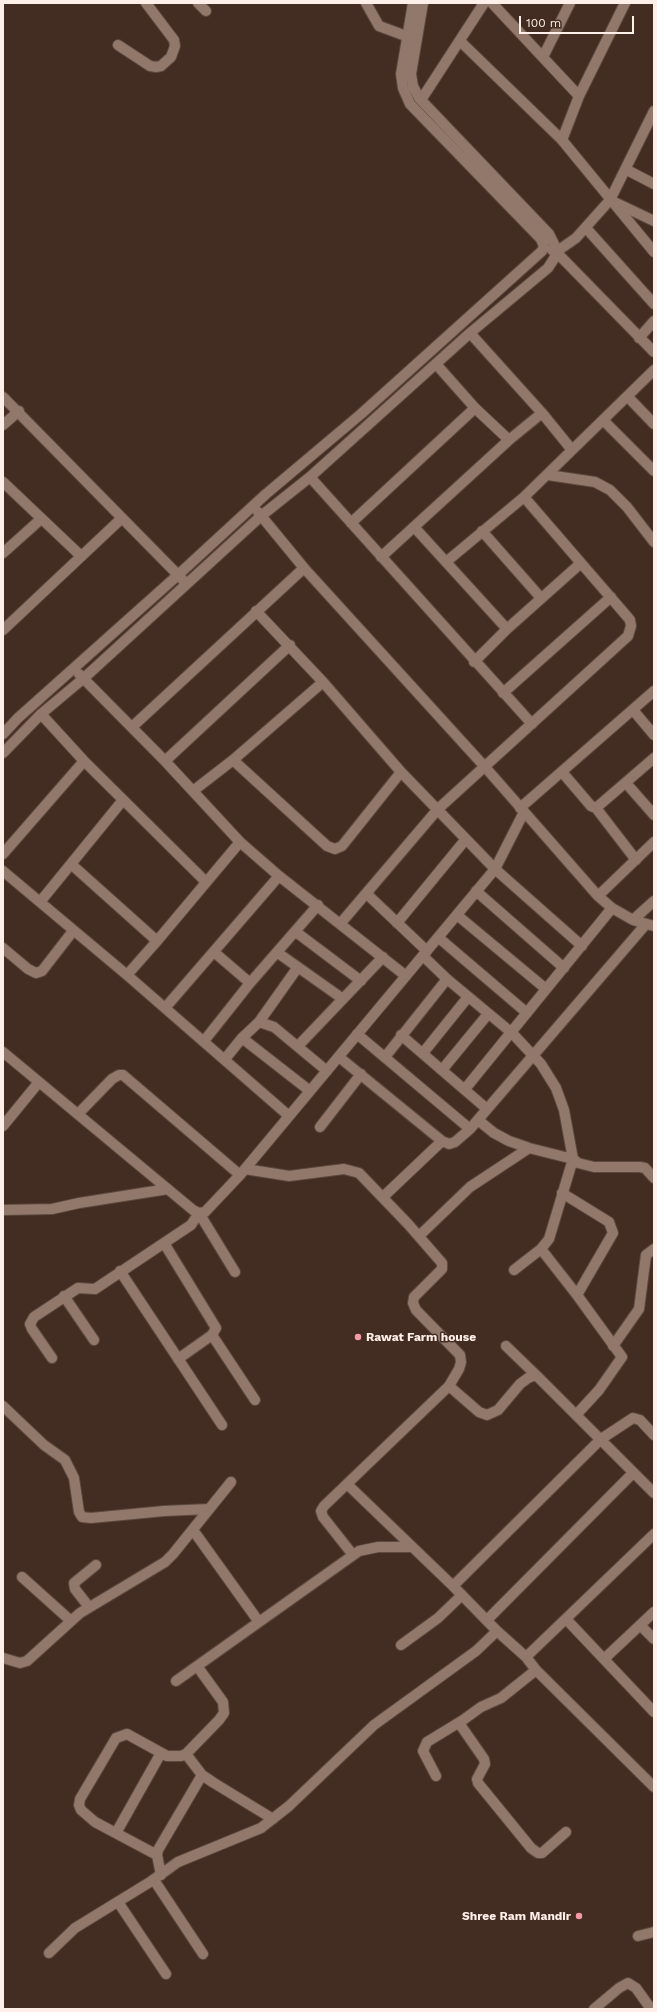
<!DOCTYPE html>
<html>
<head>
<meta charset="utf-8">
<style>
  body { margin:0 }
  #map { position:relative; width:657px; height:2012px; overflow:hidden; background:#432c21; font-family:"Work Sans",sans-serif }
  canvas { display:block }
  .frame { position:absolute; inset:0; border:4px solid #feefe8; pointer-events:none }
  .scale { position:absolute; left:519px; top:16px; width:115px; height:18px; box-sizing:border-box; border:2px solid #feefe8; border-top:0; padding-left:5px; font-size:12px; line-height:14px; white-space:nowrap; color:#feefe8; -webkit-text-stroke:3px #432c21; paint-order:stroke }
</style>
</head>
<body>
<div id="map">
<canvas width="657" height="2012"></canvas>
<div class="frame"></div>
<div class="scale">100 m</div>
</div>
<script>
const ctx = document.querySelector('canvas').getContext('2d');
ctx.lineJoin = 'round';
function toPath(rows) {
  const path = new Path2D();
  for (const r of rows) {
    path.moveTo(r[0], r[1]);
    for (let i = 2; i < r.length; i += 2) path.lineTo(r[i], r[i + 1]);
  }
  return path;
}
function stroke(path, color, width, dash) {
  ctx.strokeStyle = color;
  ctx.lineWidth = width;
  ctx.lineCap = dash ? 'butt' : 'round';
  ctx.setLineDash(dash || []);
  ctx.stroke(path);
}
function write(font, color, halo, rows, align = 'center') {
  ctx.font = font + ' "Work Sans",sans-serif';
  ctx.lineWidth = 3;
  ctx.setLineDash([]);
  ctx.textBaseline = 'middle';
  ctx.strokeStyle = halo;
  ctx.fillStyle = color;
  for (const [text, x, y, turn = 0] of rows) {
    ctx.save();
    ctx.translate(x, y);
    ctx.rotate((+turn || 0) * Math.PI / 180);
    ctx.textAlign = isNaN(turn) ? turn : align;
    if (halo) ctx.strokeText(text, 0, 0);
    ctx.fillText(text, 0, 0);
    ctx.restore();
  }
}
const minor = toPath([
  [198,3,206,11],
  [366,3,379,26,406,36],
  [492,3,579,96],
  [460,41,562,140,654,252],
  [118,45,150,66,156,67,161,66,171,57,175,46,174,40,146,3],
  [543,57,570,3],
  [421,100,484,3],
  [562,140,579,96,625,3],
  [627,170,654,184],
  [614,202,654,221],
  [586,228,654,304],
  [552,250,556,252,566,262,654,352],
  [556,252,576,238,610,200,654,111],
  [470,333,542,413,572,450],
  [639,338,654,321],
  [436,364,475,408,509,440],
  [3,397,183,580],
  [628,397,654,424],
  [603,420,654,471],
  [3,425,19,411],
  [548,475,595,482,610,490,627,507,654,542],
  [310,477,532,724],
  [3,482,81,556],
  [258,512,304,568,485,767,598,896,612,908,633,920,654,926],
  [351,523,475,408],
  [415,528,507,629],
  [482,531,541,598],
  [3,553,41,519],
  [381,557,509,440,542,413],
  [446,562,524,497,654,370],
  [256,611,323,682,401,772,495,869,582,946],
  [3,630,122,518],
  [474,662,507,629,581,563],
  [79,674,165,761,240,842,279,876,406,976],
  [503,693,611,597],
  [633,710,654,735],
  [41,714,84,761,206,882],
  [132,727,304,568],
  [3,734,18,718,178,575,266,494,361,414,542,251,544,247,541,239,410,104,403,88,401,74,413,3],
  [3,753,41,714,84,678,261,516,310,477,470,333,548,268,555,257,555,246,549,234,419,98,413,86,411,74,423,3],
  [233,760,327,846,335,849,342,846,401,772],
  [165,761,290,645],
  [562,772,591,806,596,808,654,758],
  [626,783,654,815],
  [193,791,233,760,323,682],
  [520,808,654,691],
  [596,808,636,860],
  [3,854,84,761],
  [71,864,157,941],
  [3,871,127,975,289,1116],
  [476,891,564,968],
  [367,894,427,951],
  [598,896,654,842],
  [40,902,123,800],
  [457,915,546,989],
  [633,920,654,901],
  [397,923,466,839],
  [340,924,438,809,628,636,631,626,630,620,625,614,524,497],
  [296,932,361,981],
  [439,938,527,1013],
  [3,948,28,969,36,973,42,971,73,931],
  [214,952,250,983],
  [278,953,343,999],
  [423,956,447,979,512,1033,541,1064,556,1088,564,1110,573,1159,578,1163,594,1167,640,1167,645,1168,654,1178],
  [127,975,157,941,240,842],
  [165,1008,279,876],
  [259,1022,298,967],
  [357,1034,470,1129],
  [401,1035,487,1109],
  [242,1038,310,1091],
  [204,1041,250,983,318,905],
  [298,1046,383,957],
  [3,1052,193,1210,199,1213,205,1212,240,1175,495,869,524,812],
  [423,1053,468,997],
  [339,1057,442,1141,449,1144,455,1142,470,1129,646,924],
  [385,1057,447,979],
  [225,1059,242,1038,259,1022,274,1027,327,1071],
  [442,1070,488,1014],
  [465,1089,612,908],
  [78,1114,112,1079,119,1075,123,1075,240,1175],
  [478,1120,494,1133,509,1141,529,1148,573,1159,549,1239,541,1249,514,1270],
  [3,1126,39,1082],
  [320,1127,361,1074],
  [245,1169,289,1176,344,1169,359,1173,408,1224,442,1263,442,1269,414,1297,413,1303,416,1310,460,1355,461,1362,459,1369,449,1386,324,1506,321,1511,323,1517,353,1555],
  [562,1193,609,1222,613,1233,577,1295],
  [383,1197,442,1141],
  [3,1210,52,1209,79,1203,168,1189],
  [419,1236,470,1187,529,1148],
  [164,1243,216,1328,212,1335,178,1359],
  [541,1249,577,1295,622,1357,599,1390,576,1415],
  [120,1271,222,1425],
  [64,1296,94,1340],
  [212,1335,255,1400],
  [506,1346,536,1375],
  [613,1346,639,1309,646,1255,654,1249],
  [52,1358,32,1329,30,1324,34,1317,78,1288,95,1289,191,1225,199,1213,235,1272],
  [449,1386,479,1412,487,1415,498,1410,520,1384,528,1378,536,1375,654,1493],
  [3,1406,44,1445,65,1460,74,1478,79,1512,82,1517,91,1518,164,1511,209,1509],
  [347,1484,453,1586,497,1631,526,1657,536,1670,654,1787],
  [193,1530,259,1622],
  [22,1577,71,1621],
  [453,1586,601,1439,633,1418,640,1420,654,1435],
  [89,1607,75,1589,74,1583,96,1565],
  [566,1619,654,1712],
  [487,1620,633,1473],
  [640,1625,654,1639],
  [401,1645,438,1618,462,1595],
  [526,1657,654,1534],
  [3,1658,20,1663,27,1661,80,1613,165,1562,173,1554,231,1482],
  [604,1659,654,1612],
  [176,1681,359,1551,378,1547,412,1547],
  [459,1723,484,1759,485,1764,477,1779,478,1783,531,1848,538,1853,542,1853,566,1832],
  [186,1754,202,1775,214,1783,273,1819],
  [436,1776,423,1751,427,1742,463,1720,481,1707,501,1698,536,1670],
  [116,1833,161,1753],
  [157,1855,95,1822,81,1810,79,1805,80,1799,116,1738,127,1734,167,1756,181,1756,186,1754,219,1720,224,1713,223,1702,197,1666],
  [161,1875,157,1855,158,1850,202,1775],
  [154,1880,203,1954],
  [118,1902,166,1974],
  [638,1936,654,1932],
  [49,1953,75,1928,150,1882,178,1862,261,1828,289,1806,374,1725,476,1651,497,1631],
  [594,2009,619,1988,628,1983,636,1988,651,2009]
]);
const markers = [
  [358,1337,4,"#f49aa6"],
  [579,1916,4,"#f49aa6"]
];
const poiNames = [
  ["Rawat Farm house",366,1337],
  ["Shree Ram Mandir",571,1916,"right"]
];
stroke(minor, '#5c493f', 12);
stroke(minor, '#92786a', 10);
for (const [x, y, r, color] of markers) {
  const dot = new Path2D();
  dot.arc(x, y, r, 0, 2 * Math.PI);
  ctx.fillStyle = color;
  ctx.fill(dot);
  stroke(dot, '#432c21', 1.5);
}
write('bold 12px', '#feefe8', '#432c21', poiNames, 'left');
</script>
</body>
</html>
